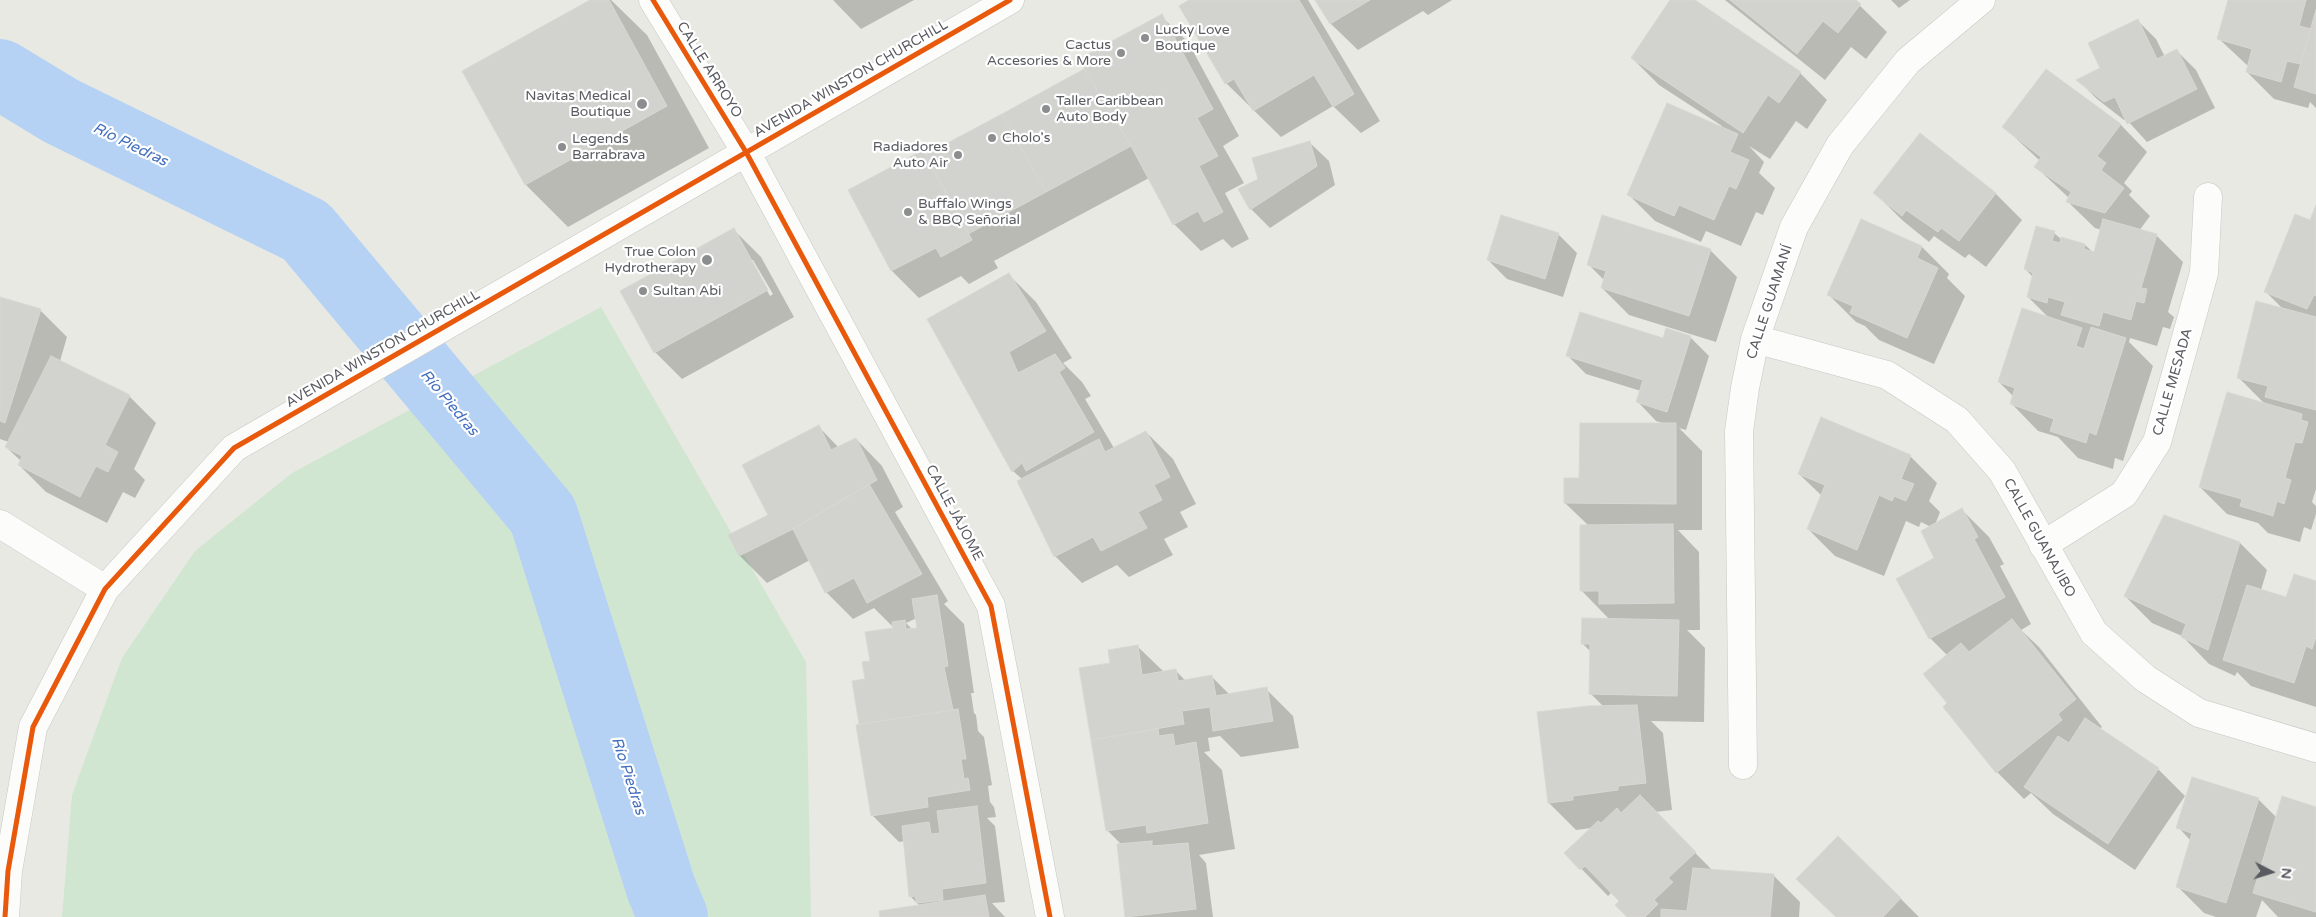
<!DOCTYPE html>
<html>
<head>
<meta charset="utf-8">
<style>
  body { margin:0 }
  #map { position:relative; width:2316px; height:917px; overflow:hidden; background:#e9e9e3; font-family:"Varela Round",sans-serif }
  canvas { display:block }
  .north { position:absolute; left:2246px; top:847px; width:50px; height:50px; -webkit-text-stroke:4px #fff; paint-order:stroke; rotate:95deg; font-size:14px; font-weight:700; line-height:20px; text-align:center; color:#595b61 }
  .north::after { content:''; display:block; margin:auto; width:18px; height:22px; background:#595b61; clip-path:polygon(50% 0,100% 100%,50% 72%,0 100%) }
</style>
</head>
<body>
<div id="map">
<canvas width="2316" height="917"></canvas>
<div class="north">N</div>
</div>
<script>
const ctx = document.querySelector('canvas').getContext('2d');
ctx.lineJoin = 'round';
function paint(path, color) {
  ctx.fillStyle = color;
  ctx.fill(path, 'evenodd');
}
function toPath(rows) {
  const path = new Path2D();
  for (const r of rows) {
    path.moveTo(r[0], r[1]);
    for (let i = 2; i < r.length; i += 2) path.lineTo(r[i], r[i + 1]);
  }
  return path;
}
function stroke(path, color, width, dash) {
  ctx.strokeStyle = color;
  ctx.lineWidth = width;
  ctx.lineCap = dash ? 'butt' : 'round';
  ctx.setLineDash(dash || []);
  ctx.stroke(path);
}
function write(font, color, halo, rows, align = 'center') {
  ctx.font = font + ' "Varela Round",sans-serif';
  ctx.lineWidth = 4.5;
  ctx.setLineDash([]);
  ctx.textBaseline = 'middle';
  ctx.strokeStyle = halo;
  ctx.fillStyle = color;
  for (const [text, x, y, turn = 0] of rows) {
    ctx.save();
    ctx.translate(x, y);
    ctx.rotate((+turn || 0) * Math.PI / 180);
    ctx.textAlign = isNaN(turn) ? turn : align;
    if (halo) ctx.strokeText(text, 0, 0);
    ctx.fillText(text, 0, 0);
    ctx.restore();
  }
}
const green = toPath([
  [601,307,806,662,811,917,62,917,72,795,122,658,195,551,292,473]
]);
const shadow = toPath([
  [592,0,611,0,647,35,709,148,568,227,526,185,464,72],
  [833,0,914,0,861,29],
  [1192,0,1308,0,1380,121,1361,133,1333,106,1281,137,1226,83],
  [1316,0,1452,0,1428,15,1423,11,1358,50,1331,24],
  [1672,0,1693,0,1800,73,1827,100,1807,129,1796,121,1770,159,1749,146,1764,162,1759,173,1775,188,1763,215,1756,212,1741,246,1706,231,1701,242,1655,221,1628,194,1722,126,1659,85,1632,58],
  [1725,0,1854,0,1887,32,1866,59,1851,47,1825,80],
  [1891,0,1910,0,1899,8],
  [2229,0,2316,0,2316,108,2310,102,2308,108,2274,99,2247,72,2248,66,2218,38],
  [1161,16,1188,42,1239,136,1223,146,1244,183,1225,193,1249,239,1232,248,1223,239,1201,251,1174,224,1149,178,994,261,998,268,969,284,961,276,919,298,892,271,850,191,926,155,1086,70],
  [2137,20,2156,39,2165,57,2177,51,2196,70,2215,108,2147,142,2126,119,2124,120,2097,99,2078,80,2102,68],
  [2046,70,2121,125,2147,152,2124,183,2132,191,2129,195,2150,216,2139,231,2156,235,2183,262,2168,312,2174,317,2170,329,2163,327,2157,346,2130,338,2129,342,2153,366,2123,461,2115,458,2113,469,2078,458,2058,437,2038,431,2012,404,2014,397,1999,382,2050,319,2028,297,2033,277,2025,269,2054,233,2062,240,2085,245,2095,254,2102,230,2095,228,2068,202,2069,198,2036,167,2040,161,2004,127],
  [1920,134,1996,194,2022,220,1986,267,1969,254,1965,258,1934,236,1929,242,1902,220,1875,193],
  [1310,143,1329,161,1335,185,1270,228,1251,209,1260,180],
  [2316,208,2316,489,2312,502,2316,506,2316,514,2311,530,2304,527,2300,542,2268,533,2258,523,2227,514,2200,487,2266,405,2238,377,2284,310,2266,292,2310,222],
  [1862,221,1922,247,1949,274,1947,278,1965,296,1934,364,1879,340,1865,326,1856,322,1829,295],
  [734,230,761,257,794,317,682,379,655,352,621,292],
  [750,260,753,260,773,294,770,296],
  [1558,234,1577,253,1563,297,1507,279,1488,260],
  [1710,250,1737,277,1716,342,1629,315,1602,288,1605,281,1588,264],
  [1009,275,1036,302,1072,358,1063,363,1082,382,1091,396,1085,399,1114,448,1146,432,1173,459,1196,504,1180,512,1188,527,1164,539,1173,555,1129,577,1117,565,1082,583,1055,556,1022,479,1013,471,928,320],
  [0,298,40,310,67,337,60,361,129,396,156,423,134,469,145,480,135,498,123,492,107,523,46,492,19,465,21,461,6,447,9,442,0,439],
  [1690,337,1709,356,1686,430,1679,428,1702,451,1702,530,1678,530,1699,552,1700,630,1687,630,1705,648,1704,722,1651,721,1663,733,1672,810,1655,812,1713,871,1773,875,1800,902,1799,917,1628,917,1621,901,1612,892,1608,896,1566,853,1592,828,1576,830,1549,803,1604,707,1591,694,1592,653,1583,644,1610,620,1582,591,1589,526,1565,503,1581,479,1665,424,1656,421,1638,402,1641,391,1586,374,1567,355],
  [819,427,839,448,856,439,882,466,903,507,895,512,948,601,944,604,964,624,974,693,971,693,974,713,976,715,978,731,984,737,992,785,988,786,990,802,994,807,996,817,987,818,995,826,1005,902,992,903,1005,917,881,917,920,906,911,897,905,841,899,842,872,815,854,682,866,680,871,662,895,629,874,608,853,619,826,592,810,560,767,583,740,556,730,536,770,515],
  [917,618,918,629,913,630,906,623],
  [1910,456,1937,483,1929,501,1940,512,1935,525,1962,510,1989,537,2004,564,2000,566,2031,624,2021,630,2039,647,2102,727,2099,729,2158,769,2185,796,2135,870,2053,814,2031,793,2024,799,1997,772,1944,707,1948,703,1947,655,1930,638,1935,559,1931,527,1921,522,1919,527,1906,521,1884,576,1835,556,1808,529,1822,496,1799,474],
  [2165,517,2240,543,2267,570,2261,590,2287,599,2316,582,2316,707,2251,686,2237,672,2235,676,2209,664,2182,636,2152,623,2125,596],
  [1137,646,1164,672,1175,670,1186,681,1212,677,1230,695,1266,689,1293,716,1299,748,1241,757,1220,736,1208,738,1210,751,1204,752,1222,770,1235,849,1199,855,1206,863,1213,917,1126,917,1118,845,1122,845,1107,830,1081,669,1111,664],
  [2258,799,2277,818,2316,808,2316,917,2278,917,2262,900,2256,917,2216,917,2204,913,2177,886,2191,841,2178,827],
  [1900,898,1919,917,1837,917]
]);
const river = toPath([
  [0,74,61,111,306,231,543,515,661,888,673,917]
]);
const building = toPath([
  [590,0,609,0,667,106,525,185,462,71,590,0],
  [1189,0,1299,0,1354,94,1333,107,1314,75,1253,111,1234,79,1225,84,1179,6,1189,0],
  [1315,0,1370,0,1330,24,1315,0],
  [1670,0,1695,0,1801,72,1779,103,1768,95,1743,133,1631,58,1670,0],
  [1730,0,1856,0,1861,4,1838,33,1823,21,1797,54,1730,0],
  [2228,0,2306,0,2299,26,2311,29,2300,64,2287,61,2281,82,2246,72,2252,49,2217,39,2228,0],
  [2316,10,2316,94,2294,87,2316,10],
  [1162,14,1213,109,1197,118,1218,156,1199,166,1223,212,1204,222,1198,211,1173,225,1131,146,1079,59,1162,14],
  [2138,19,2157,59,2177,49,2197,89,2127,124,2115,97,2104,102,2076,80,2100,68,2088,43,2138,19],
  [1084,69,1131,146,1046,192,1002,114,1084,69],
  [2046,69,2121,124,2097,156,2106,163,2101,170,2124,188,2105,213,2066,202,2071,192,2034,167,2041,157,2002,127,2046,69],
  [1667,103,1738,134,1730,152,1749,160,1736,189,1729,186,1714,220,1679,205,1674,216,1627,195,1667,103],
  [1002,114,1046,192,968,234,925,155,1002,114],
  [1920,133,1996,193,1959,241,1941,228,1938,232,1906,210,1902,216,1873,193,1920,133],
  [1310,141,1317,166,1250,210,1238,189,1258,179,1252,158,1310,141],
  [923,150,972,240,941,257,936,248,891,271,848,190,923,150],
  [2316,205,2316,296,2314,295,2307,309,2264,292,2295,214,2310,220,2316,205],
  [1501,215,1559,233,1545,279,1487,260,1501,215],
  [1602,215,1711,249,1689,316,1601,288,1606,271,1587,265,1602,215],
  [1861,219,1922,246,1917,258,1938,268,1907,338,1850,313,1853,306,1827,295,1861,219],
  [2103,219,2157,234,2141,288,2147,289,2144,303,2136,301,2131,320,2103,312,2099,326,2061,315,2065,302,2048,297,2047,303,2027,297,2033,273,2024,269,2036,226,2055,231,2052,241,2060,243,2061,237,2085,244,2084,249,2094,252,2103,219],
  [734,228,768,290,654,353,620,291,734,228],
  [1009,273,1046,331,1009,352,1018,373,1055,354,1065,368,1059,372,1094,432,1026,471,1022,463,1012,472,927,319,1009,273],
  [0,297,41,309,5,423,0,421,0,297],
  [2256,301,2316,317,2316,410,2265,397,2268,386,2237,378,2256,301],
  [2022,308,2082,328,2076,346,2084,349,2091,327,2126,338,2096,435,2089,432,2086,443,2050,431,2054,419,2010,404,2015,388,1998,382,2022,308],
  [1580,312,1663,338,1666,328,1691,336,1667,412,1636,402,1643,380,1566,356,1580,312],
  [51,356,130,395,105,445,118,452,108,472,96,466,80,497,18,465,22,456,5,447,51,356],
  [2227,392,2302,414,2301,420,2308,422,2302,443,2295,442,2285,478,2291,480,2284,504,2277,501,2273,516,2240,506,2242,499,2199,487,2227,392],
  [1821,417,1911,455,1901,479,1914,484,1906,501,1894,496,1892,501,1879,495,1857,550,1807,529,1825,485,1798,474,1821,417],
  [1580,423,1676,423,1676,504,1564,503,1564,478,1579,478,1580,423],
  [819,425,831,450,856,438,877,480,793,529,739,556,728,535,768,515,742,465,819,425],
  [1146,431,1170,477,1154,485,1162,500,1138,512,1147,528,1101,551,1093,537,1054,557,1017,481,1099,439,1105,452,1146,431],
  [869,484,922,574,867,603,854,578,825,593,793,529,869,484],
  [1962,508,1978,537,1974,539,2005,597,1929,639,1896,579,1934,558,1921,531,1962,508],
  [2164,515,2240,542,2208,650,2181,637,2186,624,2124,596,2164,515],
  [1673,524,1674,603,1599,604,1599,591,1580,591,1580,525,1673,524],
  [2294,574,2316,581,2316,637,2312,649,2306,646,2294,683,2223,660,2247,585,2286,597,2294,574],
  [937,595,948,666,944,667,953,710,859,724,852,681,865,679,862,662,870,661,865,632,893,628,892,622,905,620,906,629,917,628,912,599,937,595],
  [1582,618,1679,620,1677,696,1589,694,1590,644,1581,644,1582,618],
  [2012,619,2076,699,2058,714,2062,720,1996,773,1943,707,1947,703,1923,674,1961,643,1969,652,2012,619],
  [1138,645,1142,675,1176,669,1178,681,1212,675,1216,696,1267,687,1273,721,1213,731,1210,707,1182,711,1184,724,1091,740,1079,668,1110,663,1108,650,1138,645],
  [1637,705,1646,783,1618,786,1618,790,1573,796,1573,800,1548,803,1537,712,1588,706,1637,705],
  [958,709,966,759,961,759,964,779,968,778,970,790,927,797,928,807,871,816,856,725,958,709],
  [2085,718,2159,768,2108,844,2024,787,2058,736,2069,743,2085,718],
  [1158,729,1159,736,1173,734,1175,746,1196,742,1208,823,1147,833,1146,825,1106,831,1091,740,1158,729],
  [2192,777,2259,798,2226,903,2176,887,2192,833,2176,828,2192,777],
  [1640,795,1696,852,1668,878,1673,882,1654,900,1658,904,1645,917,1627,917,1615,905,1619,901,1585,866,1580,870,1564,853,1598,821,1601,823,1617,808,1621,813,1640,795],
  [2282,796,2316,807,2316,912,2253,893,2282,796],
  [977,806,986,883,942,889,943,900,917,903,915,896,909,897,902,826,929,822,931,834,940,833,937,811,977,806],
  [1838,836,1901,898,1883,917,1836,917,1796,879,1838,836],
  [1152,841,1152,846,1188,843,1196,909,1125,917,1117,844,1152,841],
  [1693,868,1774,874,1770,917,1661,917,1661,909,1687,911,1693,868],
  [985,895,989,917,880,917,879,911,985,895]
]);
const minor = toPath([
  [653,0,746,152,991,606,1050,917],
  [1755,339,1887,375,1957,420,2002,471,2094,633,2146,679,2199,713,2316,748],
  [0,524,105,589],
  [2043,545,2124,494,2157,442,2204,273,2208,197],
  [1743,765,1739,431,1745,388,1755,339,1794,227,1840,145,1908,61,1981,0],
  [5,917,8,871,33,727,105,589,234,448,1010,0]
]);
const cycleway = toPath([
  [653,0,746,152,991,606,1050,917],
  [5,917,8,871,33,727,105,589,234,448,1010,0]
]);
const markers = [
  [1145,38,5,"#8b8d8e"],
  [1121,53,5,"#8b8d8e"],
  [642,104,6,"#8b8d8e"],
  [1046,109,5,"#8b8d8e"],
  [992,138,5,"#8b8d8e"],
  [562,147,5,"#8b8d8e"],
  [958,155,5,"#8b8d8e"],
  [908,212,5,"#8b8d8e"],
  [707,260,6,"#8b8d8e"],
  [643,291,5,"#8b8d8e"]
];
const poiNames = [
  ["Lucky Love",1155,30],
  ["Boutique",1155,46],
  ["Cactus",1111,45,"right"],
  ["Accesories & More",1111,61,"right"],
  ["Navitas Medical",631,96,"right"],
  ["Boutique",631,112,"right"],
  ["Taller Caribbean",1056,101],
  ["Auto Body",1056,117],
  ["Cholo's",1002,138],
  ["Legends",572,139],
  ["Barrabrava",572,155],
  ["Radiadores",948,147,"right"],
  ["Auto Air",948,163,"right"],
  ["Buffalo Wings",918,204],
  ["& BBQ Señorial",918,220],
  ["True Colon",696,252,"right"],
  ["Hydrotherapy",696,268,"right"],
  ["Sultan Abi",653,291]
];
const streetNames = [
  ["CALLE ARROYO",709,70,58],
  ["AVENIDA WINSTON CHURCHILL",851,79,-30],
  ["CALLE GUAMANÍ",1770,302,-72],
  ["AVENIDA WINSTON CHURCHILL",383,349,-30],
  ["CALLE MESADA",2173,382,-74],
  ["CALLE JÁJOME",954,513,62],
  ["CALLE GUANAJIBO",2039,538,61]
];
const waterNames = [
  ["Río Piedras",130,145,26],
  ["Río Piedras",449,403,50],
  ["Río Piedras",628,776,72]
];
paint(green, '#d0e6d1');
paint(shadow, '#0003');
stroke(river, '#b5d2f5', 70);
paint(building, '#d2d2ce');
stroke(building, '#d8d7d2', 1);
stroke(minor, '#c6c7c5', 29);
stroke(minor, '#fcfcfb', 28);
stroke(cycleway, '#e8590c', 5);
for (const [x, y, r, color] of markers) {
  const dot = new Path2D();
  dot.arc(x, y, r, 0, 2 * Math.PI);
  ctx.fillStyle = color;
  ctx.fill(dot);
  stroke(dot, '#fff', 2);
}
write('14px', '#595b61', '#fff', poiNames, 'left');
write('14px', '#595b61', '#fff', streetNames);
write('italic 15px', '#436fbf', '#fff', waterNames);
</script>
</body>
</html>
